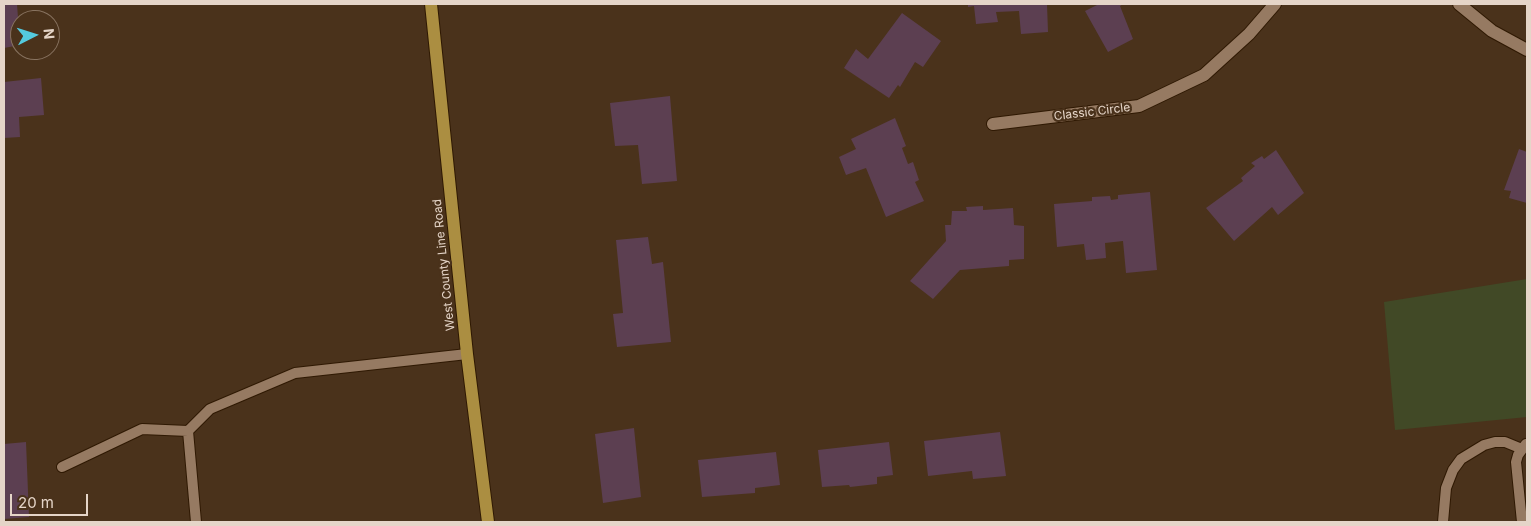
<!DOCTYPE html>
<html>
<head>
<meta charset="utf-8">
<style>
  body { margin:0 }
  #map { position:relative; width:1531px; height:526px; overflow:hidden; background:#4a321b; font-family:Inter,sans-serif }
  canvas { display:block }
  .frame { position:absolute; inset:0; border:5px solid #e5d5c8; pointer-events:none }
  .north { position:absolute; left:10px; top:10px; width:50px; height:50px; box-sizing:border-box; background:#4a321b; border:1px solid #887360; border-radius:50%; rotate:85deg; font-size:14px; font-weight:700; line-height:20px; text-align:center; color:#e5d5c8 }
  .north::after { content:''; display:block; margin:auto; width:18px; height:22px; background:#54cade; clip-path:polygon(50% 0,100% 100%,50% 72%,0 100%) }
  .scale { position:absolute; left:10px; top:494px; width:78px; height:22px; box-sizing:border-box; border:2px solid #e5d5c8; border-top:0; padding-left:6px; font-size:15px; line-height:18px; white-space:nowrap; color:#e5d5c8; -webkit-text-stroke:4px #4a321b; paint-order:stroke }
</style>
</head>
<body>
<div id="map">
<canvas width="1531" height="526"></canvas>
<div class="frame"></div>
<div class="north">N</div>
<div class="scale">20 m</div>
</div>
<script>
const ctx = document.querySelector('canvas').getContext('2d');
ctx.lineJoin = 'round';
function paint(path, color) {
  ctx.fillStyle = color;
  ctx.fill(path, 'evenodd');
}
function toPath(rows) {
  const path = new Path2D();
  for (const r of rows) {
    path.moveTo(r[0], r[1]);
    for (let i = 2; i < r.length; i += 2) path.lineTo(r[i], r[i + 1]);
  }
  return path;
}
function stroke(path, color, width, dash) {
  ctx.strokeStyle = color;
  ctx.lineWidth = width;
  ctx.lineCap = dash ? 'butt' : 'round';
  ctx.setLineDash(dash || []);
  ctx.stroke(path);
}
function write(font, color, halo, rows, align = 'center') {
  ctx.font = font + ' Inter,sans-serif';
  ctx.lineWidth = 4.5;
  ctx.setLineDash([]);
  ctx.textBaseline = 'middle';
  ctx.strokeStyle = halo;
  ctx.fillStyle = color;
  for (const [text, x, y, turn = 0] of rows) {
    ctx.save();
    ctx.translate(x, y);
    ctx.rotate((+turn || 0) * Math.PI / 180);
    ctx.textAlign = isNaN(turn) ? turn : align;
    if (halo) ctx.strokeText(text, 0, 0);
    ctx.fillText(text, 0, 0);
    ctx.restore();
  }
}
const green = toPath([
  [1527,279,1527,417,1395,430,1384,302]
]);
const building = toPath([
  [4,4,17,4,20,45,4,48],
  [968,4,1047,4,1048,32,1021,34,1019,11,996,12,998,22,976,24,974,6,968,7],
  [1099,4,1123,4,1120,6,1133,39,1108,52,1085,11],
  [902,13,941,41,923,67,915,62,900,87,898,85,889,98,844,68,856,49,868,59],
  [41,78,44,115,19,117,20,137,4,138,4,82],
  [670,96,677,181,642,184,638,145,615,146,610,103],
  [895,118,906,146,902,148,908,164,913,162,919,180,915,182,924,201,886,217,866,168,846,175,839,157,856,149,851,139],
  [1519,149,1527,152,1527,203,1509,198,1511,191,1504,190],
  [1276,150,1304,193,1278,215,1272,207,1234,241,1206,208,1243,181,1241,178,1255,166,1251,163,1262,156,1264,159],
  [1150,192,1157,270,1126,273,1123,241,1105,243,1106,258,1086,260,1084,244,1057,247,1054,204,1092,201,1092,197,1110,196,1111,200,1118,199,1118,195],
  [983,206,983,210,1013,208,1014,225,1024,226,1024,259,1009,260,1009,266,960,270,933,299,910,281,946,241,945,225,951,225,952,211,967,211,966,207],
  [648,237,652,264,663,262,671,342,617,347,613,314,623,313,616,240],
  [634,428,641,497,603,503,595,434],
  [1000,432,1006,476,973,479,972,471,928,476,924,441],
  [26,442,29,517,4,519,4,444],
  [889,442,893,475,877,477,877,484,850,487,849,485,822,487,818,450],
  [776,452,780,485,755,488,755,493,702,497,698,460]
]);
const lane = toPath([
  [62,467,142,429,188,431],
  [196,522,188,431,210,409,295,373,467,354],
  [1443,522,1446,488,1453,470,1461,459,1484,445,1495,442,1505,442,1522,449],
  [1522,522,1516,462,1518,455,1526,444]
]);
const street = toPath([
  [1459,4,1492,31,1527,50],
  [993,124,1139,106,1204,75,1249,34,1275,4]
]);
const primary = toPath([
  [431,4,467,354,488,522]
]);
const streetNames = [
  ["Classic Circle",1092,112,-7],
  ["West County Line Road",444,265,-96]
];
paint(green, '#414926');
paint(building, '#5c3f51');
stroke(lane, '#2f1903', 12);
stroke(street, '#2f1903', 14);
stroke(primary, '#2f1903', 14);
stroke(lane, '#967a62', 10);
stroke(street, '#967a62', 12);
stroke(primary, '#ab8e41', 12);
write('12px', '#e5d5c8', '#4a321b', streetNames);
</script>
</body>
</html>
